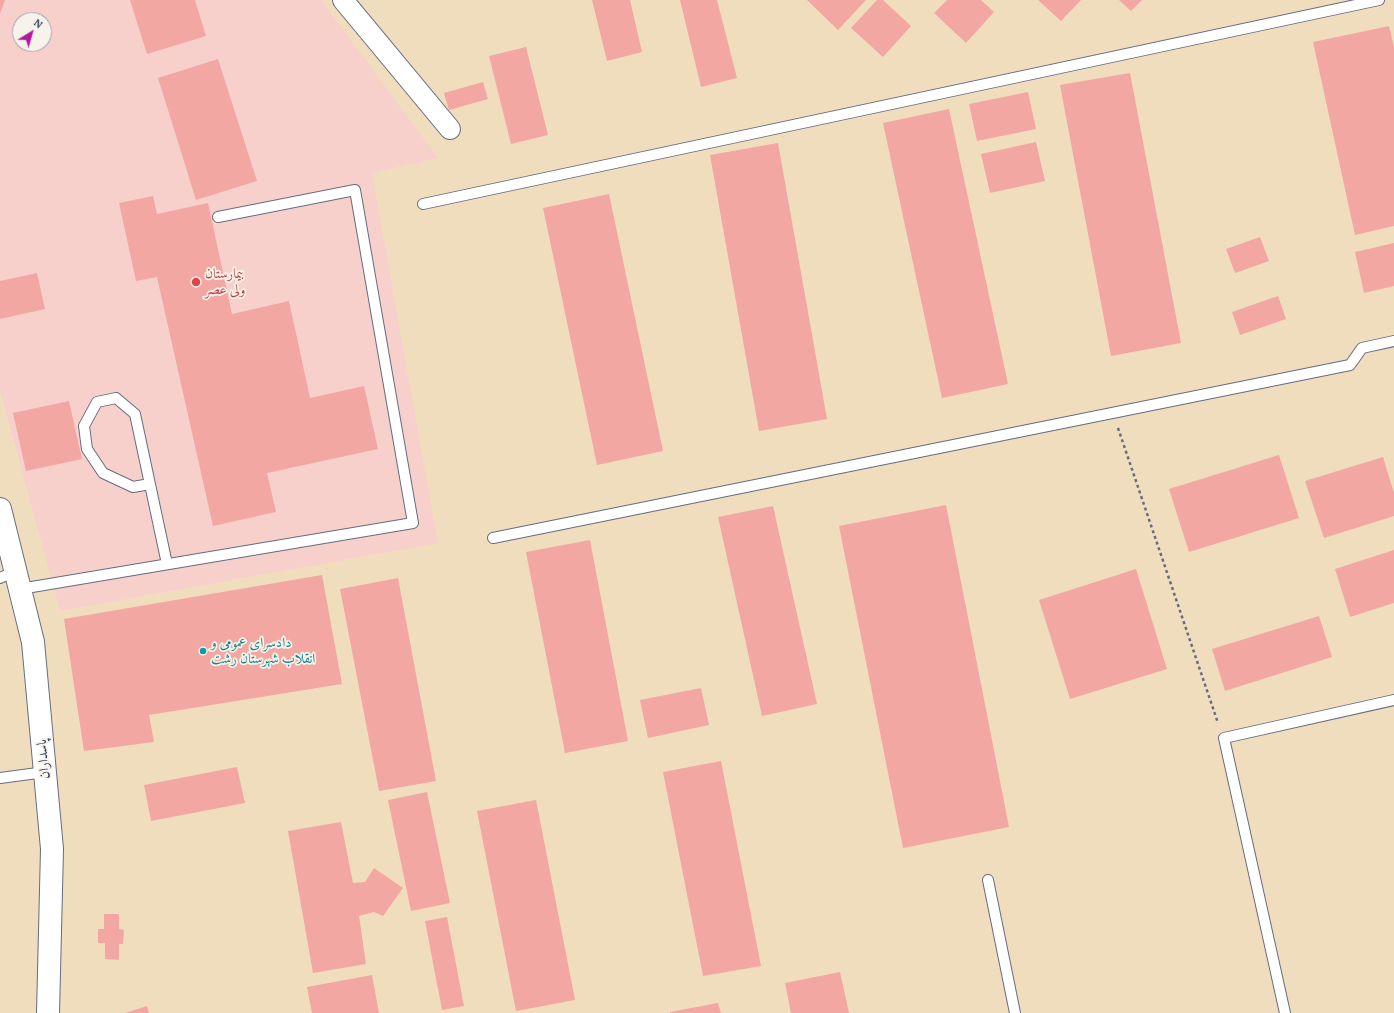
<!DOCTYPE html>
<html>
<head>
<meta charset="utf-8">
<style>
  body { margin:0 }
  #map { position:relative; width:1394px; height:1013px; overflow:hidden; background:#f0ddbd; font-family:"Gentium Book Plus",serif }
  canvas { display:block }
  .north { position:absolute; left:12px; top:12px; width:40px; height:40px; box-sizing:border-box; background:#f7f3e8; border:1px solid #9fa5b1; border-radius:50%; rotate:37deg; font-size:11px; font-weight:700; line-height:16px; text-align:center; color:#1b2f5e }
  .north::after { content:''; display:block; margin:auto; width:14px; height:18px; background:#b5179e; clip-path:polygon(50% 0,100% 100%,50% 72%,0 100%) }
</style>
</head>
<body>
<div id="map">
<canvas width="1394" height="1013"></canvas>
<div class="north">N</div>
</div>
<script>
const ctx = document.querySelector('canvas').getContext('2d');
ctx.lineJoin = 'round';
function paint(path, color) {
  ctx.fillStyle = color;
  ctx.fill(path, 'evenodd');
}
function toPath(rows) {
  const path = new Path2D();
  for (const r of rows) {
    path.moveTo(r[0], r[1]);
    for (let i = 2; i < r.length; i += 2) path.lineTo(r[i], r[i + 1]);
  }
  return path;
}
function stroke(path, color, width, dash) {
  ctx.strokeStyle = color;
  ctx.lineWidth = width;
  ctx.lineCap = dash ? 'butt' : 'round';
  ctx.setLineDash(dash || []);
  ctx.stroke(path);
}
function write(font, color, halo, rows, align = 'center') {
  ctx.font = font + ' "Gentium Book Plus",Amiri,serif';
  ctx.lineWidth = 3.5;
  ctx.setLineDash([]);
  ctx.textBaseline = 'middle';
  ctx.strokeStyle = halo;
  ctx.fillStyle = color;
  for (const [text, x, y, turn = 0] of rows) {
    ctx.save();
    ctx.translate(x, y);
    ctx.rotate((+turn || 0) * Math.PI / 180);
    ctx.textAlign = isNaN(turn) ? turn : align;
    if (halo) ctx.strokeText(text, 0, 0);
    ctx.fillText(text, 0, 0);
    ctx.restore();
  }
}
const built = toPath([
  [0,0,321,0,438,158,372,173,438,543,60,611,0,390],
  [20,20,44,20,44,44,20,44]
]);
const building = toPath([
  [0,0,5,0,0,14],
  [130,0,195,0,206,36,147,54],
  [592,0,630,0,642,52,607,61],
  [680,0,717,0,737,78,701,87],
  [807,0,866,0,838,30],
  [877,0,883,0,911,26,883,57,851,28],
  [947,0,981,0,994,12,966,43,934,13],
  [1038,0,1081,0,1061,21],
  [1119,0,1142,0,1131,11],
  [1389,26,1394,47,1394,226,1355,235,1313,42],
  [526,47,548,135,511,144,489,56],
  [218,59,257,181,196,200,158,78],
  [1130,73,1181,343,1111,356,1060,85],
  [483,82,488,99,449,110,444,93],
  [1028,92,1036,129,977,141,969,104],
  [949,109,1008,384,942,398,883,123],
  [1036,142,1045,181,990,193,981,154],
  [778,143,827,419,759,431,710,155],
  [609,194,663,451,597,465,543,208],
  [153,196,157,214,208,203,232,314,289,301,310,398,364,386,378,449,267,473,276,512,213,526,157,277,136,281,119,203],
  [1260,237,1269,261,1235,273,1226,249],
  [1394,243,1394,286,1364,293,1355,252],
  [37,273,45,309,0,319,0,281],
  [1278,296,1286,319,1240,335,1232,312],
  [69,401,82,459,26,471,13,413],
  [1279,455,1299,518,1189,552,1169,489],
  [1383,457,1394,493,1394,516,1324,538,1305,481],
  [946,505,1009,827,903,848,839,526],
  [773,506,817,704,762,716,718,517],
  [590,540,628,741,565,753,526,552],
  [1394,550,1394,603,1350,617,1335,569],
  [1136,569,1167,669,1070,699,1039,600],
  [322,575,342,684,149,715,154,742,84,751,64,619],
  [398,578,436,781,379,791,340,589],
  [1319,616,1332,657,1225,691,1212,649],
  [701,688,709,725,648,738,640,700],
  [721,761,761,966,703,976,663,772],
  [237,767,245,803,151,821,144,785],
  [427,792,450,903,411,911,388,800],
  [536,800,575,1000,516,1011,477,811],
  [341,822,353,883,365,882,374,868,403,888,383,916,374,912,359,916,366,964,313,973,288,831],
  [104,914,119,914,119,929,124,930,123,944,119,944,119,960,105,959,105,943,98,943,98,929,104,929],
  [447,917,464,1006,442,1010,425,921],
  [840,972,849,1013,791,1013,785,983],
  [372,975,379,1013,312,1013,307,987],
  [718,1003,721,1013,670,1013,670,1012],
  [147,1006,149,1013,125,1013]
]);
const path = toPath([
  [1118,428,1218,723]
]);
const lane = toPath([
  [423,204,1379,0],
  [150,484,133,487,103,473,87,449,84,426,97,402,116,398,135,414,167,564],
  [493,538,1350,365,1362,348,1394,341],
  [0,578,15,571],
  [20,589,413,523,355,190,218,217],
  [0,778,45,772],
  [988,880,1015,1013],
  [1285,1013,1224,738,1394,700]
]);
const street = toPath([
  [343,0,450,129]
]);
const secondary = toPath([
  [0,509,33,642,52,849,48,1013]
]);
const markers = [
  [196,282,5,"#e0444e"],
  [203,651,4,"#0f9aa8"]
];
const healthNames = [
  ["بیمارستان",205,274],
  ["ولی عصر",205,290]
];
const cultureNames = [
  ["دادسرای عمومی و",211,643],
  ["انقلاب شهرستان رشت",211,659]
];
const streetNames = [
  ["پاسداران",44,759,-95]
];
paint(built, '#f7d0cc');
paint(building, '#f3a7a3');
stroke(lane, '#666c7f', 12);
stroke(street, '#666c7f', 22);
stroke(secondary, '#666c7f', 24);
stroke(path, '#666c7f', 2.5, [3, 3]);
stroke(lane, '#fff', 10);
stroke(street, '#fff', 20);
stroke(secondary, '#fff', 22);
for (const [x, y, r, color] of markers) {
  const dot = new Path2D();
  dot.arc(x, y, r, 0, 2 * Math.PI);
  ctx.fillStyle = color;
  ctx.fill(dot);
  stroke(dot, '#f7f3e8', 1.5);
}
write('14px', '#be3a42', '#f7f3e8', healthNames, 'left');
write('14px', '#0d838f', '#f7f3e8', cultureNames, 'left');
write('14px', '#1b2f5e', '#f7f3e8', streetNames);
</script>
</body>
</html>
